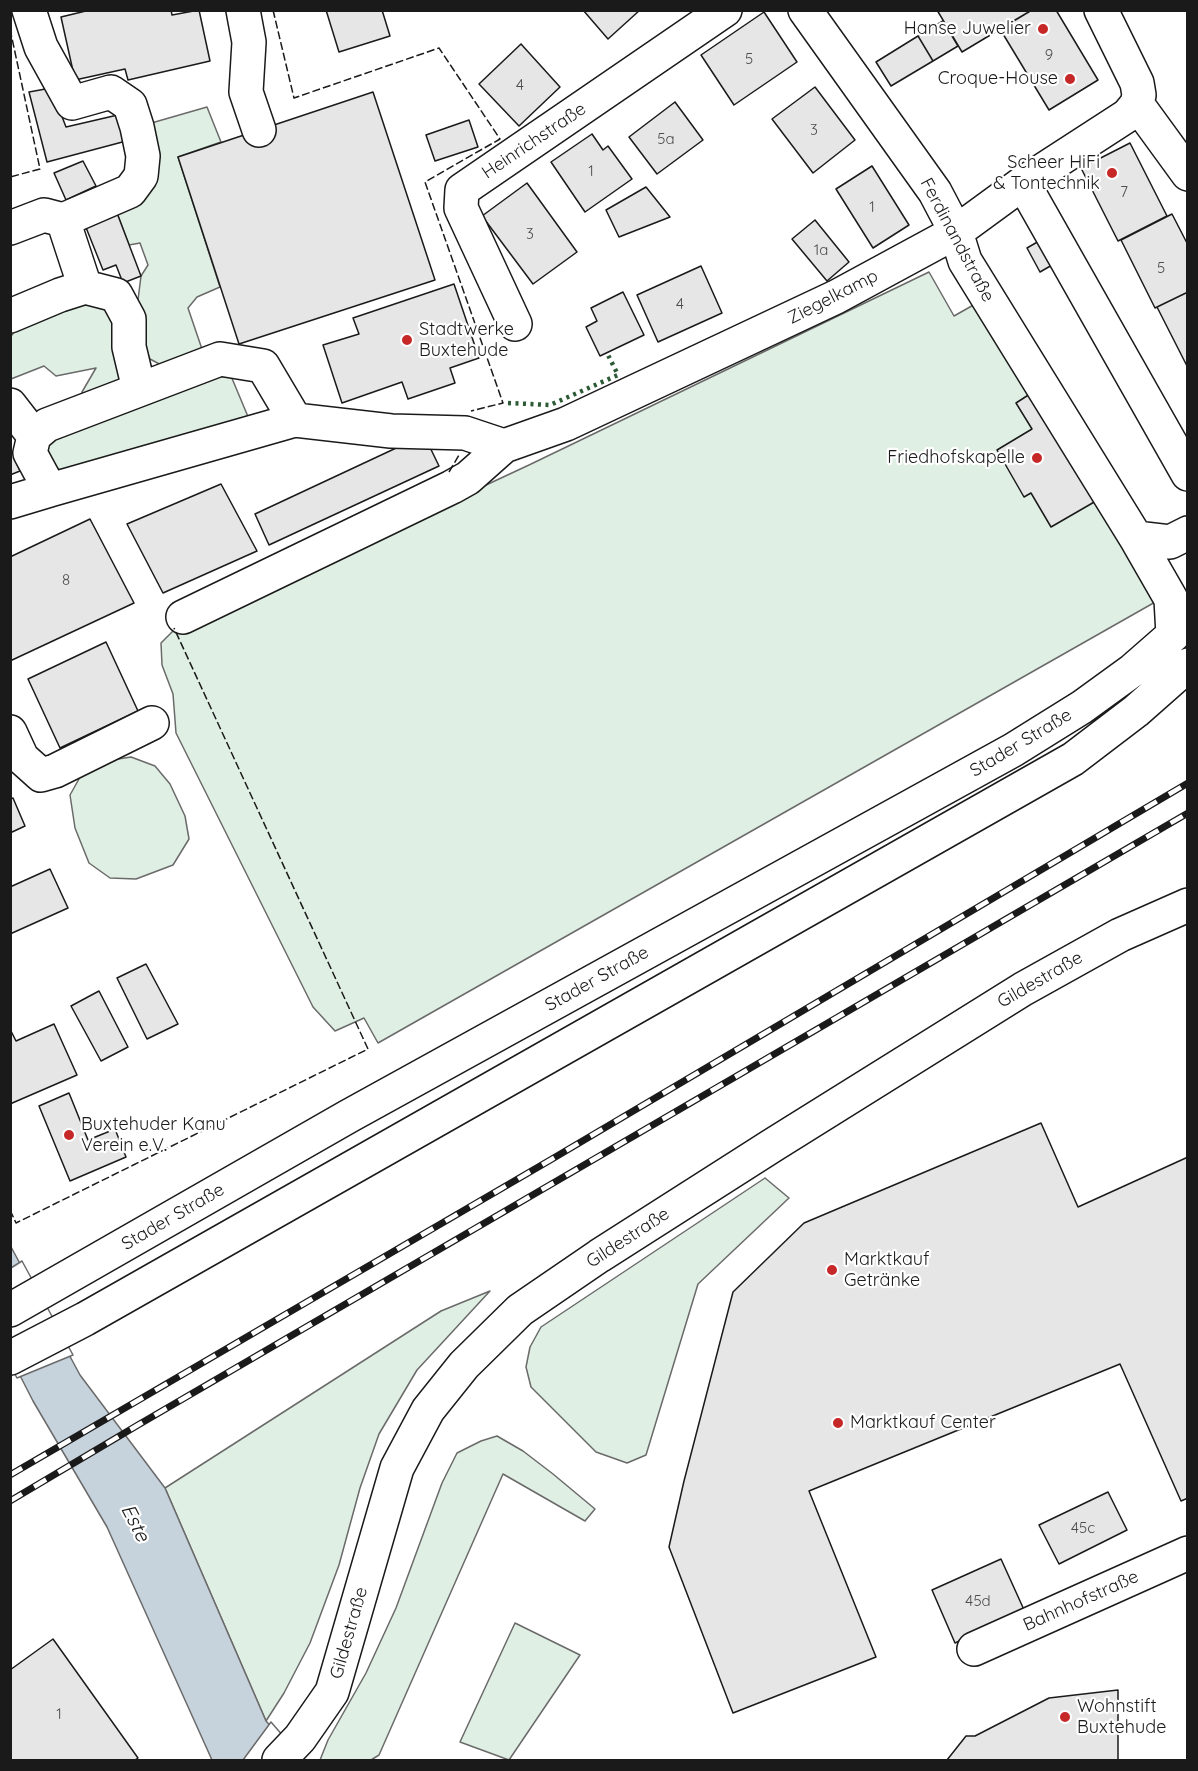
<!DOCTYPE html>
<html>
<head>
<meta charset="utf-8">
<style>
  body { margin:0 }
  #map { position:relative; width:1198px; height:1771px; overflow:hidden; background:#fff; font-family:Quicksand,sans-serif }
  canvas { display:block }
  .frame { position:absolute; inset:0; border:12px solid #1a1a1a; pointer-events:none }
</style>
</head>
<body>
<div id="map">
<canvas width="1198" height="1771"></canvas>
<div class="frame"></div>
</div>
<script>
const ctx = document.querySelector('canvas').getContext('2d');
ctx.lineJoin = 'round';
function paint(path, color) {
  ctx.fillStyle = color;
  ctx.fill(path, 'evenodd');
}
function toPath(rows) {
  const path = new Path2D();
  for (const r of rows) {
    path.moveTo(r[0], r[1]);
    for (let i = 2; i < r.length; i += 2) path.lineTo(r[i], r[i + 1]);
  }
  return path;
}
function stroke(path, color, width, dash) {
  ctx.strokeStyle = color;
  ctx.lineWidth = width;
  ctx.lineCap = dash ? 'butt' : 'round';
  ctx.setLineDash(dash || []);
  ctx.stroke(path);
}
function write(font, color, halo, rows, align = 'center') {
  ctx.font = font + ' Quicksand,sans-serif';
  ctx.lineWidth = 4.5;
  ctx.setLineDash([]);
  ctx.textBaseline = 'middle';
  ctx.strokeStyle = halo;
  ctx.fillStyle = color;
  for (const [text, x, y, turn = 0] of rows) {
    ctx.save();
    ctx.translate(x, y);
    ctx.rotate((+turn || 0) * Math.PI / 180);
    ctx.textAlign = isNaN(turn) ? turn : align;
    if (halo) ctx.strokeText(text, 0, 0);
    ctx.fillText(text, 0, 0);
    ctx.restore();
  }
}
const green = toPath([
  [207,107,221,142,178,157,220,287,197,297,188,308,205,358,165,367,150,359,141,338,138,300,141,276,148,265,140,243,129,245,117,213,148,124,207,107],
  [929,272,954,316,977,303,1157,601,378,1043,364,1018,335,1031,313,1007,176,733,173,694,162,665,161,643,173,631,529,465,929,272],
  [85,301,109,309,119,324,124,382,81,405,82,392,96,368,56,376,44,366,11,379,11,336,22,323,85,301],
  [213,372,231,376,249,419,61,471,49,461,44,449,47,438,213,372],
  [131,757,155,766,170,784,185,816,189,839,173,865,136,879,110,878,89,863,75,828,70,795,84,770,112,760,131,757],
  [765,1178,789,1198,698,1284,646,1455,627,1463,596,1452,531,1387,526,1367,530,1347,541,1327,765,1178],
  [490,1291,417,1370,379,1434,360,1488,339,1565,310,1643,284,1693,266,1721,165,1488,441,1311,490,1291],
  [497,1436,523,1451,553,1474,595,1509,585,1521,503,1474,379,1755,371,1760,320,1760,328,1740,366,1673,396,1608,442,1483,457,1453,481,1441,497,1436],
  [515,1623,580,1655,509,1760,460,1742,515,1623]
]);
const water = toPath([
  [10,1245,80,1375,165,1488,266,1721,301,1760,212,1760,107,1527,33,1401,11,1358,10,1245]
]);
const pier = toPath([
  [22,1261,73,1355,17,1378,10,1365,11,1268,22,1261],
  [271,1722,303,1759,304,1760,243,1760,271,1722]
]);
const building = toPath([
  [90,10,171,10,172,15,199,10,210,61,128,80,125,69,75,80,61,17,90,10],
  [326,10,382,10,390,36,339,52,326,10],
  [583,10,640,10,608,39,583,10],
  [937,10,1032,10,962,52,937,10],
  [1032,10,1056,10,1098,80,1049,110,1000,29,1032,10],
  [764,12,797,62,734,105,701,55,764,12],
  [943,21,958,46,933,61,918,36,943,21],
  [918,36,933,61,891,86,876,62,918,36],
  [521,44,560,87,519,126,479,84,521,44],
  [815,87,855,140,813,173,772,119,815,87],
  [51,88,66,127,122,114,130,140,47,162,29,92,51,88],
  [373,92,435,280,239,344,178,157,373,92],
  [675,102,703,140,657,174,629,137,675,102],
  [469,120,478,147,435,161,426,135,469,120],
  [592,134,603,150,608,146,632,179,585,212,551,162,592,134],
  [1130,143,1167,216,1118,241,1081,168,1130,143],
  [83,161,96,186,66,200,54,173,83,161],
  [872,166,909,225,873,248,836,189,872,166],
  [527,183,577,252,533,284,482,216,527,183],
  [646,187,670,217,619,237,606,210,646,187],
  [117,213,141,276,123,283,116,265,103,270,85,225,117,213],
  [1172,214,1188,245,1188,292,1155,308,1121,240,1172,214],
  [815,220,849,262,827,281,792,239,815,220],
  [1046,237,1059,261,1040,272,1027,248,1046,237],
  [701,266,722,313,658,342,637,295,701,266],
  [454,284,479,358,450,368,455,383,408,399,402,382,342,403,323,345,359,334,353,318,454,284],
  [623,292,644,335,600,356,586,327,597,321,591,308,623,292],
  [1188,292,1188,368,1157,307,1188,292],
  [1033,392,1096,501,1051,527,1031,493,1024,497,997,450,1032,429,1016,403,1033,392],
  [424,435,439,466,269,545,255,514,424,435],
  [10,447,20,471,10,475,10,447],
  [221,484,257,551,163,593,127,524,221,484],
  [90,519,134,603,10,661,10,557,90,519],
  [106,642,138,711,60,748,28,679,106,642],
  [13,798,25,826,10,833,10,799,13,798],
  [50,869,68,908,10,934,10,887,50,869],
  [146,964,178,1024,147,1039,117,978,146,964],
  [99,991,128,1047,101,1061,71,1006,99,991],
  [54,1024,77,1075,10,1104,10,1029,16,1041,54,1024],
  [69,1093,88,1140,115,1129,126,1157,70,1181,39,1106,69,1093],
  [1041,1123,1078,1207,1188,1157,1188,1498,1181,1501,1120,1364,809,1491,876,1657,733,1713,669,1547,684,1481,733,1292,804,1223,1041,1123],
  [1108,1492,1127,1530,1059,1564,1039,1525,1108,1492],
  [1001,1559,1025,1612,955,1643,932,1590,1001,1559],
  [53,1639,138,1758,135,1760,10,1760,10,1670,53,1639],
  [1118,1690,1118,1760,947,1760,966,1736,975,1736,1049,1698,1118,1690]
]);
const minor = toPath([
  [29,10,41,47,72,103,111,92,130,105,137,127,143,156,141,176,130,191,63,220],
  [243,10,249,42,246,92,259,130],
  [805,10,935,192,956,232,965,261,1136,538,1171,599,1173,635],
  [1101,10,1137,83,1139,95,1137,104,1188,174],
  [1023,183,1188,474],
  [10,228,44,215,63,220,85,287],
  [10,316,60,295,85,287,116,295,129,319,129,347,139,389],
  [515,324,461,208,462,190,725,10],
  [10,405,34,436],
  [295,420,263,366,220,359,47,425,34,436,30,453,50,490,295,420,391,431,465,433,504,446],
  [10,502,50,490],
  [1136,538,1170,542,1188,533],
  [183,617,452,487,468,478,504,446,566,424,836,297,956,232,1023,183,1128,115,1137,104],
  [10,732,22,758,41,775,55,771,152,723],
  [10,1310,349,1116,1013,750,1082,707,1133,670,1173,635,1188,620],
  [10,1358,85,1319,1073,759,1136,711,1188,665],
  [974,1649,1188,1553],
  [279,1760,300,1738,332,1692,397,1468,428,1410,464,1365,520,1310,599,1256,773,1145,1023,989,1120,935,1188,905]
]);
const rail = toPath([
  [10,1475,552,1159,1188,783],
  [10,1501,138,1425,1188,813]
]);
const hedge = toPath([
  [508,403,550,405,618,375,607,353]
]);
const fence = toPath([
  [273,10,294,98,439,48,500,139,425,182,503,403,471,411],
  [10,29,40,169,10,177],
  [449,472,459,455],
  [10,1210,16,1223,368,1049,174,628]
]);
const markers = [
  [1043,29,6,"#c62828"],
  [1070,79,6,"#c62828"],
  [1112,173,6,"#c62828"],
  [407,340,6,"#c62828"],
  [1037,458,6,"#c62828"],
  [69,1135,6,"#c62828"],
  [832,1270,6,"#c62828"],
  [838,1423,6,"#c62828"],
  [1065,1717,6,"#c62828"]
];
const numberNames = [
  ["9",1049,55],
  ["5",749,59],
  ["4",520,85],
  ["3",814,130],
  ["5a",666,139],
  ["1",591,171],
  ["7",1124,192],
  ["1",872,207],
  ["3",530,234],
  ["1a",821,250],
  ["5",1161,268],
  ["4",680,304],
  ["8",66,580],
  ["45c",1083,1528],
  ["45d",978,1601],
  ["1",59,1714]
];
const poiNames = [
  ["Hanse Juwelier",1031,29,"right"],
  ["Croque-House",1058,79,"right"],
  ["Scheer HiFi",1100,163,"right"],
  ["& Tontechnik",1100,184,"right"],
  ["Stadtwerke",419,330],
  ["Buxtehude",419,351],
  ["Friedhofskapelle",1025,458,"right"],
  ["Buxtehuder Kanu",81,1125],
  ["Verein e.V.",81,1146],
  ["Marktkauf",844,1260],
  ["Getränke",844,1281],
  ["Marktkauf Center",850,1423],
  ["Wohnstift",1077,1707],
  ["Buxtehude",1077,1728]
];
const streetNames = [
  ["Heinrichstraße",534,141,-34],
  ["Ferdinandstraße",957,240,62],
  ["Ziegelkamp",833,297,-27],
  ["Stader Straße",1021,743,-31],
  ["Stader Straße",597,979,-29],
  ["Gildestraße",1040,980,-30],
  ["Stader Straße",173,1217,-30],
  ["Gildestraße",628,1238,-33],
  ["Bahnhofstraße",1081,1601,-24],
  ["Gildestraße",349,1633,-74]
];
const waterNames = [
  ["Este",135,1523,63]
];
paint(green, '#e0efe3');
stroke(green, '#6a6a6a', 1.5);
paint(water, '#c6d2dc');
stroke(water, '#6a6a6a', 1.5);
paint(pier, '#fff');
stroke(pier, '#6a6a6a', 1.5);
paint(building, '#e6e6e6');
stroke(building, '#1a1a1a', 1.5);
stroke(minor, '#1a1a1a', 36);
stroke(minor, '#fff', 33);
stroke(rail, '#1a1a1a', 7);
stroke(rail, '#fff', 4.5, [14]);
stroke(hedge, '#2b5a34', 4.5, [3, 4.5]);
stroke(fence, '#1a1a1a', 1.5, [8, 3]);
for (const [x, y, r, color] of markers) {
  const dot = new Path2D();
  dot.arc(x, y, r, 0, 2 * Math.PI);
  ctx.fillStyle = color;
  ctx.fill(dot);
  stroke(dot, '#fff', 2);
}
write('15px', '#4d4d4d', null, numberNames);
write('18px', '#1a1a1a', '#fff', poiNames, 'left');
write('18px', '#1a1a1a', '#fff', streetNames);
write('italic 20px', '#1a1a1a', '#fff', waterNames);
</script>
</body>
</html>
